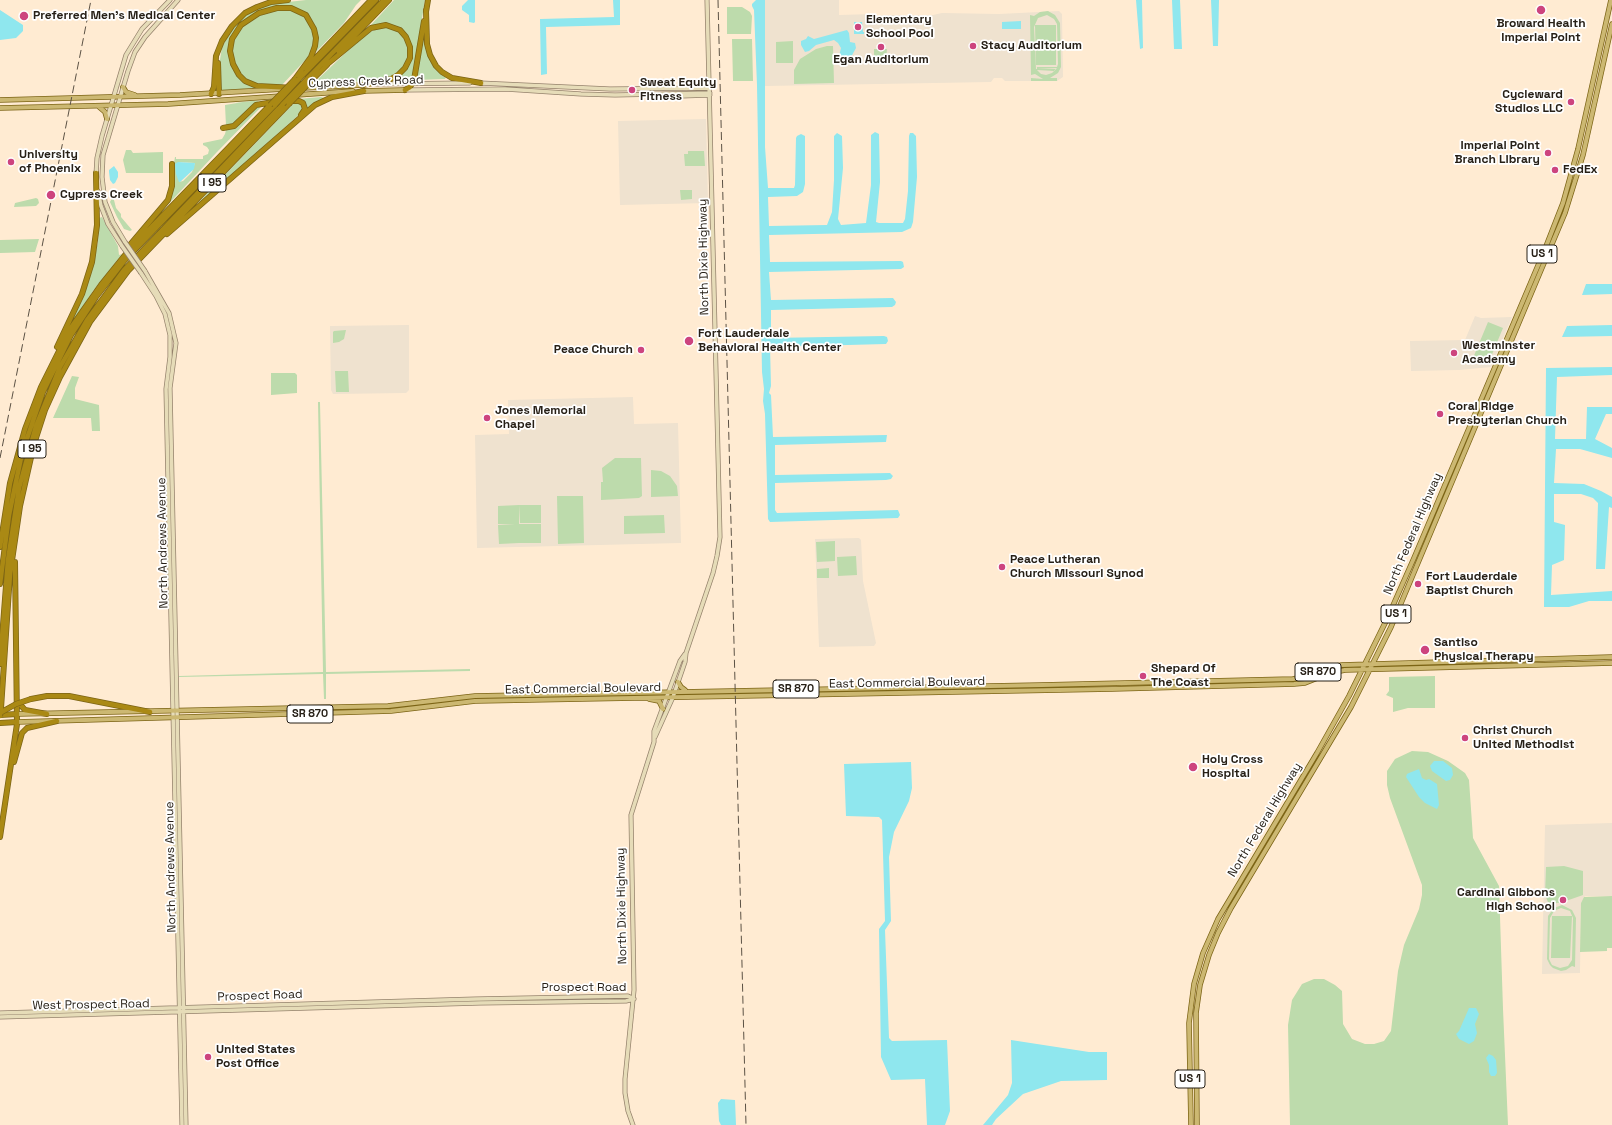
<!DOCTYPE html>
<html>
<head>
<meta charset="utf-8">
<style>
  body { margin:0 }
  canvas { display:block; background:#ffebd2 }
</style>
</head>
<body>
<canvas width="1612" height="1125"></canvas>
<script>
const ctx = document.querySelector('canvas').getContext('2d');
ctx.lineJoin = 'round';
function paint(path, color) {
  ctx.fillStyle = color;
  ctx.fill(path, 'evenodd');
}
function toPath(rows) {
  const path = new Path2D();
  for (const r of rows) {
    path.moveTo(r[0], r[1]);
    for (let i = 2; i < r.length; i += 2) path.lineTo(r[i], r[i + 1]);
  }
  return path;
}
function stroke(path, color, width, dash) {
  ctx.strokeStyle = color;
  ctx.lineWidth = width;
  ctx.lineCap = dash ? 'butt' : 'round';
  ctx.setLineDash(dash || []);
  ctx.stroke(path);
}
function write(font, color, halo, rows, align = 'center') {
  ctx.font = font + ' "Space Grotesk",sans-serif';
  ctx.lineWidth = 3.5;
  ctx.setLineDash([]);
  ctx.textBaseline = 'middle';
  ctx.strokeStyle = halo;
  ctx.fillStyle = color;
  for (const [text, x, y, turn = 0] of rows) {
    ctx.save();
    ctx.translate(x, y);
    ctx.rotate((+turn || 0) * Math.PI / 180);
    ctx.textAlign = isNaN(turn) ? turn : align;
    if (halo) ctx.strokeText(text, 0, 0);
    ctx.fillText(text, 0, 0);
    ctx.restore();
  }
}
const education = toPath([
  [765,0,839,0,839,15,873,14,873,18,883,15,933,15,942,13,999,14,1059,11,1062,14,1063,77,1057,81,1005,81,1002,78,994,78,991,82,765,86],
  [706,119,708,203,620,205,618,121],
  [1475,316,1481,318,1512,317,1491,367,1459,370,1411,371,1410,341,1465,340],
  [409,325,409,390,406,393,333,394,331,390,330,326],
  [633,397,634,424,678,423,681,543,477,548,475,435,509,434,508,400],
  [859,538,861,540,863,581,876,643,874,646,819,647,815,539],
  [1612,823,1612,896,1585,896,1581,903,1580,973,1542,974,1545,825]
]);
const green = toPath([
  [306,0,361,0,356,5,344,23,316,52,314,24,309,16,298,8,291,7,269,8,234,32,230,61,250,85,250,87,251,85,255,88,220,91,219,66,222,47,231,30,241,19,254,10,270,4],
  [394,0,425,0,412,80,396,80,395,78,401,74,412,48,398,27,387,24,375,25,369,27],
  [727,7,742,7,750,12,752,16,751,34,727,34],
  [290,9,303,15,306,19,313,33,313,45,310,55,282,85,261,86,244,79,239,73,232,56,233,41,237,32,245,24,260,15,271,11],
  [1048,11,1055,15,1060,23,1061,67,1058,73,1050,78,1057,78,1057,81,1031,81,1031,78,1043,79,1035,74,1031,75,1030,15,1034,16,1040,12],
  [1047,15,1054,19,1057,24,1058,64,1057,67,1037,67,1037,69,1057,68,1052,73,1046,75,1041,74,1037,70,1055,71,1055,69,1036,69,1034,27,1038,18],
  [1035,25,1056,25,1056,65,1036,65],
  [383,26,398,30,408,43,409,57,402,70,385,79,360,80,379,81,314,83,362,37,370,32],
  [424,27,429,56,446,77,445,79,416,80],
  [732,39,752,39,753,81,733,81],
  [793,41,793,63,776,63,776,42],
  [827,46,833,46,834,83,794,84,794,70,800,59,816,49],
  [874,49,887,49,886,59,874,59],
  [321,97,324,98,307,110,298,99],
  [264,100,259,101,253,105,233,125,226,126,225,105,243,102,227,103],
  [295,102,302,104,303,108,301,113,200,203,199,202],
  [263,105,217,152,161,212,167,203,175,157,176,157,176,159,203,159,203,156,208,154,209,150,207,147,203,145,203,143,222,139,225,134,226,130,235,128,257,107],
  [178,162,195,163,192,172,183,181,179,182],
  [126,150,131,150,133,153,163,152,163,173,126,173,123,160],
  [688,151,704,151,705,166,685,166,684,154,688,154],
  [680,190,692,190,692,199,681,200],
  [113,196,116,208,121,214,121,217,132,230,130,231,124,229,117,217,110,202],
  [36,198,38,199,39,203,36,206,14,207,15,203],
  [102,217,118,246,119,255,122,254,93,291,74,320,72,319,88,283,98,242,99,218],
  [39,239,35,252,0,253,0,240],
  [1488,322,1503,328,1488,364,1473,358],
  [346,330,344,339,339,342,333,343,333,332,334,331],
  [335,371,348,371,349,392,336,392],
  [271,373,295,373,297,375,297,393,271,395],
  [72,376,79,377,75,388,75,399,99,405,100,431,92,431,91,418,53,418],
  [318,402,320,402,326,672,470,669,470,671,326,674,326,699,324,699,323,674,179,677,179,676,323,672],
  [615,458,641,458,642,496,639,498,601,500,601,482,603,482,602,468],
  [651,470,661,471,670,476,677,486,678,496,651,497],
  [557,496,583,496,584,543,558,544],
  [519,505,519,543,499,544,498,525,515,524,498,524,498,506],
  [519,505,541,505,541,523,520,523],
  [664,515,665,533,624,534,624,516],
  [519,524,541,524,541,543,519,543],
  [835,541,835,561,817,562,816,542],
  [856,556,857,575,838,576,837,557],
  [829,568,829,578,817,578,817,569],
  [1435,676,1435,708,1408,708,1393,712,1393,698,1386,695,1389,691,1389,677],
  [1412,751,1428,752,1448,761,1465,773,1469,780,1473,838,1499,886,1503,1009,1508,1125,1290,1125,1288,1025,1292,1000,1302,984,1314,979,1324,979,1335,985,1342,991,1343,1024,1352,1039,1365,1044,1374,1044,1384,1041,1391,1031,1398,971,1404,945,1419,909,1422,895,1422,885,1390,798,1387,785,1387,771,1395,759],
  [1564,866,1583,871,1583,895,1563,902,1551,904,1548,902,1545,895,1546,867],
  [1612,896,1612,948,1607,948,1607,951,1580,952,1581,903,1584,897],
  [1562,905,1572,910,1576,918,1575,967,1572,966,1566,970,1561,971,1553,968,1550,965,1547,959,1548,916,1554,908],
  [1561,908,1570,911,1573,918,1572,960,1568,966,1560,968,1552,965,1549,959,1550,918,1554,911],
  [1552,916,1572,916,1570,958,1551,958]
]);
const water = toPath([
  [468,0,475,0,475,22,474,23,469,22,469,15,462,10,462,6],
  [613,0,620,0,620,25,546,27,547,74,541,75,540,19,614,17],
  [756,0,765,0,765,147,768,188,794,188,795,185,796,138,797,136,801,134,805,136,805,184,803,192,797,196,768,197,769,226,827,225,832,212,834,180,834,136,837,133,842,136,843,168,838,219,841,225,866,223,871,185,871,135,875,132,879,134,880,182,876,222,879,223,903,223,905,219,908,191,909,136,910,133,913,133,916,136,917,177,913,222,911,228,902,232,769,235,770,262,901,261,903,262,904,267,901,269,769,272,771,300,893,298,896,302,895,305,892,307,771,310,771,338,884,336,887,337,888,341,886,344,770,347,771,386,769,393,771,395,773,437,887,435,886,442,775,445,775,475,890,473,893,476,891,479,886,480,775,483,775,510,777,513,898,510,900,515,898,518,770,522,768,519,765,414,763,401,764,389,762,372,757,85,754,10,752,6,752,4],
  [1136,0,1142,0,1143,48,1140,49],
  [1172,0,1180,0,1182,49,1174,49],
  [1211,0,1219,0,1218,46,1213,46],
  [0,10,23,25,23,31,16,38,0,40],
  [1021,21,1021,29,1002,29,1002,22],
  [854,22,862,22,863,32,864,32,864,34,854,34],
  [847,30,849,33,850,42,855,43,856,48,851,57,839,56,841,48,838,43,834,40,816,45,809,51,805,52,801,45,801,41,806,39,808,36,814,39],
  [178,162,195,163,194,169,180,182,179,182,176,174,175,164],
  [114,166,118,172,118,177,115,183,113,184,110,180,109,172,109,170],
  [1586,284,1612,284,1612,294,1582,295],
  [1612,325,1612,336,1562,337,1567,326],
  [1612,367,1612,375,1557,377,1555,439,1586,439,1587,407,1612,407,1612,414,1606,414,1595,439,1612,448,1612,458,1580,449,1556,449,1554,483,1584,484,1601,491,1612,497,1612,508,1609,507,1605,569,1596,569,1598,503,1593,498,1581,494,1554,494,1554,522,1565,525,1564,560,1552,565,1551,595,1612,591,1612,601,1589,601,1569,607,1544,607,1546,368],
  [1434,761,1443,761,1452,768,1453,775,1450,780,1446,781,1432,771,1430,766],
  [911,762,912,788,909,801,894,832,889,857,891,921,885,930,889,1038,892,1041,947,1040,950,1111,945,1125,927,1125,925,1079,891,1080,881,1057,879,929,885,921,882,820,879,817,846,816,844,764],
  [1419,769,1422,778,1426,780,1429,779,1437,784,1439,805,1437,809,1425,803,1419,797,1406,777,1407,774,1409,773],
  [1469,1008,1476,1008,1479,1014,1475,1024,1477,1033,1474,1041,1469,1044,1459,1039,1456,1034,1459,1031],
  [1011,1040,1089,1052,1107,1052,1107,1080,1061,1081,1023,1094,996,1119,992,1125,983,1125,1008,1095,1012,1083],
  [1489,1054,1493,1056,1496,1060,1497,1073,1495,1076,1491,1076,1489,1072,1489,1065,1486,1058],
  [721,1099,735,1100,736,1125,721,1125,719,1121,718,1103]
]);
const secondary = toPath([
  [480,83,610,89,710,88],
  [374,84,470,83],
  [405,90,505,89,581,94,615,95,710,93],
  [681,96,710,95],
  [96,175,97,158,102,136,126,55,142,29,170,0],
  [98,191,101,206,108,224,122,246],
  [125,242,113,222,105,202,102,177,103,155,128,71,135,52,145,37,178,0],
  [145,271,169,313,176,343,170,388,186,1125],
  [141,273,156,296,165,314,170,335,170,357,166,389,182,1125],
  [655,737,673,697,685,662,686,653,713,573,717,556,720,537,707,0],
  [0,1013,476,999,628,996,634,999],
  [0,1017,480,1003,626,1001,634,999],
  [633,1125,628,1111,625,1093,625,1079,634,990,631,815,654,742,654,731,680,661,685,654]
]);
const primary = toPath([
  [123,87,126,92,135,95],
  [303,88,363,85],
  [362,91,405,90],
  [0,100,180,95,283,89],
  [98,106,105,112,107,119],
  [0,108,168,104,353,91],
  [678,682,681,687,685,690],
  [649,699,659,701,663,709],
  [17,714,388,706,475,696,1042,685,1293,679,1303,677,1329,667,1342,665,1612,657],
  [17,722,391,711,475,701,1112,689,1294,684,1305,683,1330,673,1345,670,1612,663],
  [1191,1125,1189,1023,1194,984,1203,953,1218,919,1317,753,1349,696,1387,619,1414,558,1545,249,1563,203,1578,149,1611,0],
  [1197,1125,1196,1013,1200,985,1209,955,1218,933,1231,908,1351,707,1391,627,1565,213,1583,155,1612,24]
]);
const highway = toPath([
  [426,10,427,44,430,55,436,66,442,72,452,78,481,83],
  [426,12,428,0],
  [339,52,389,0],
  [218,63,219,94],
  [325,66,371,28,386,25,400,30,406,37,410,47,410,58,405,68,398,75,391,79,363,85],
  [306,68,371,0],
  [308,78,384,0],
  [314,78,327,65],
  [295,79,311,57,315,46,316,38,314,29,306,15,291,8,277,8,259,13,241,25,232,39,230,51,233,64,239,75,245,81,257,86,295,88],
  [299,79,376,0],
  [405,90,410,87,414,80,424,21],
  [211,94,214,87,216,56,222,41,232,26,245,13,257,7,271,2,288,0],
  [291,101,299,101,303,103,305,109,301,115],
  [223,128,234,126,256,105,273,102],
  [167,234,315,105,332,97,364,91],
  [129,246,168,200,172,186,172,164],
  [57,347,82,294,92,262,97,225,96,173],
  [0,547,10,483,25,429,41,387,70,329,101,285,130,249,270,105],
  [0,584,9,515,22,453,43,392,71,335,96,297,124,261,275,105],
  [0,664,8,560,19,488,36,426,60,367,87,320,124,270,283,104],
  [31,699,47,696,69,696,150,712],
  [17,701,25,710,47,714],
  [1,708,10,574,20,506,34,444,45,410,60,377,90,322,128,271,289,104],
  [0,715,17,714],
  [0,723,17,722],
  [14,762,22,733,27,728,57,721],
  [0,837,17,724,15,562]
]);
const rail = toPath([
  [718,0,746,1125],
  [0,458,91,0]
]);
const secondaryBridge = toPath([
  [125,242,145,271],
  [122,246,141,273]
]);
const highwayBridge = toPath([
  [283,104,308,78],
  [289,104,314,78],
  [270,105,295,79],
  [275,105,299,79],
  [0,713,16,704,31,699],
  [0,716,1,708]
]);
const markers = [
  [1541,10,5,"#cd447e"],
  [24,16,5,"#cd447e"],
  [858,27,4,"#cd447e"],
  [973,46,4,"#cd447e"],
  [881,47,4,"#cd447e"],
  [632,90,4,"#cd447e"],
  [1571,102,4,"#cd447e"],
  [1548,153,4,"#cd447e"],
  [11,162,4,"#cd447e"],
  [1555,170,4,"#cd447e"],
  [51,195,5,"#cd447e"],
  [689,341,5,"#cd447e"],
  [641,350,4,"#cd447e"],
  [1454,353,4,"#cd447e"],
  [1440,414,4,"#cd447e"],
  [487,418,4,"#cd447e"],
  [1002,567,4,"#cd447e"],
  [1418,584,4,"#cd447e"],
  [1425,650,5,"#cd447e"],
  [1143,676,4,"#cd447e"],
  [1465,738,4,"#cd447e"],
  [1193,767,5,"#cd447e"],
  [1563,900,4,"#cd447e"],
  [208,1057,4,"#cd447e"]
];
const shields = [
  [212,183,28],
  [1542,254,30],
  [32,449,28],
  [1396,614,30],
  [1318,672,46],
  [796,689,46],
  [310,714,46],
  [1190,1079,30]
];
const shieldNames = [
  ["I 95",212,183],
  ["US 1",1542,254],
  ["I 95",32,449],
  ["US 1",1396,614],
  ["SR 870",1318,672],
  ["SR 870",796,689],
  ["SR 870",310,714],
  ["US 1",1190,1079]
];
const poiNames = [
  ["Preferred Men's Medical Center",33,16],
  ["Elementary",866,20],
  ["School Pool",866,34],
  ["Broward Health",1541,24,"center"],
  ["Imperial Point",1541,38,"center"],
  ["Stacy Auditorium",981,46],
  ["Egan Auditorium",881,60,"center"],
  ["Sweat Equity",640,83],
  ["Fitness",640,97],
  ["Cycleward",1563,95,"right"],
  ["Studios LLC",1563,109,"right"],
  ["Imperial Point",1540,146,"right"],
  ["Branch Library",1540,160,"right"],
  ["University",19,155],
  ["of Phoenix",19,169],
  ["FedEx",1563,170],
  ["Cypress Creek",60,195],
  ["Fort Lauderdale",698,334],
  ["Behavioral Health Center",698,348],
  ["Westminster",1462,346],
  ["Academy",1462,360],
  ["Peace Church",633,350,"right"],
  ["Coral Ridge",1448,407],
  ["Presbyterian Church",1448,421],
  ["Jones Memorial",495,411],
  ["Chapel",495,425],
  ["Peace Lutheran",1010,560],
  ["Church Missouri Synod",1010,574],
  ["Fort Lauderdale",1426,577],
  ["Baptist Church",1426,591],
  ["Santiso",1434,643],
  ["Physical Therapy",1434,657],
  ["Shepard Of",1151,669],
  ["The Coast",1151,683],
  ["Christ Church",1473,731],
  ["United Methodist",1473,745],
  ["Holy Cross",1202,760],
  ["Hospital",1202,774],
  ["Cardinal Gibbons",1555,893,"right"],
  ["High School",1555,907,"right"],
  ["United States",216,1050],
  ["Post Office",216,1064]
];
const streetNames = [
  ["Cypress Creek Road",366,82,-2],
  ["North Dixie Highway",704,257,-91],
  ["North Federal Highway",1413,534,-67],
  ["North Andrews Avenue",163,543,-91],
  ["East Commercial Boulevard",907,683,-1],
  ["East Commercial Boulevard",583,689,-1],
  ["North Federal Highway",1265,820,-59],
  ["North Andrews Avenue",171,867,-91],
  ["North Dixie Highway",622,906,-91],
  ["Prospect Road",584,988],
  ["Prospect Road",260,996,-2],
  ["West Prospect Road",91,1005,-1]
];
paint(education, '#efe2cf');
paint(green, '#bddbac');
paint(water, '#8fe7ee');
stroke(secondary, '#95826c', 5);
stroke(primary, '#7c6415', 5.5);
stroke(highway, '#7c6415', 6);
stroke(secondary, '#e6dcb8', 3.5);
stroke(primary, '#ccb872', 4);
stroke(highway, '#aa8914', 4.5);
stroke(rail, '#5b5144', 1, [8, 4]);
stroke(secondaryBridge, '#95826c', 5, []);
stroke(highwayBridge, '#7c6415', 6, []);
stroke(secondaryBridge, '#e6dcb8', 3.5);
stroke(highwayBridge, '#aa8914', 4.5);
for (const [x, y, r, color] of markers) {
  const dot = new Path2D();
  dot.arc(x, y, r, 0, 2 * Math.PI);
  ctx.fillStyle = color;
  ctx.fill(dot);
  stroke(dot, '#fff', 1.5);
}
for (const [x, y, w] of shields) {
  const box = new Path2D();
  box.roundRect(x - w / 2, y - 9, w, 18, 3);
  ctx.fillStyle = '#fff';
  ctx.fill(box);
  stroke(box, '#272017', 1);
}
write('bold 11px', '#272017', null, shieldNames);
write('bold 12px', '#272017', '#fff', poiNames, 'left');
write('12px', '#272017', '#fff', streetNames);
</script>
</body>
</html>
